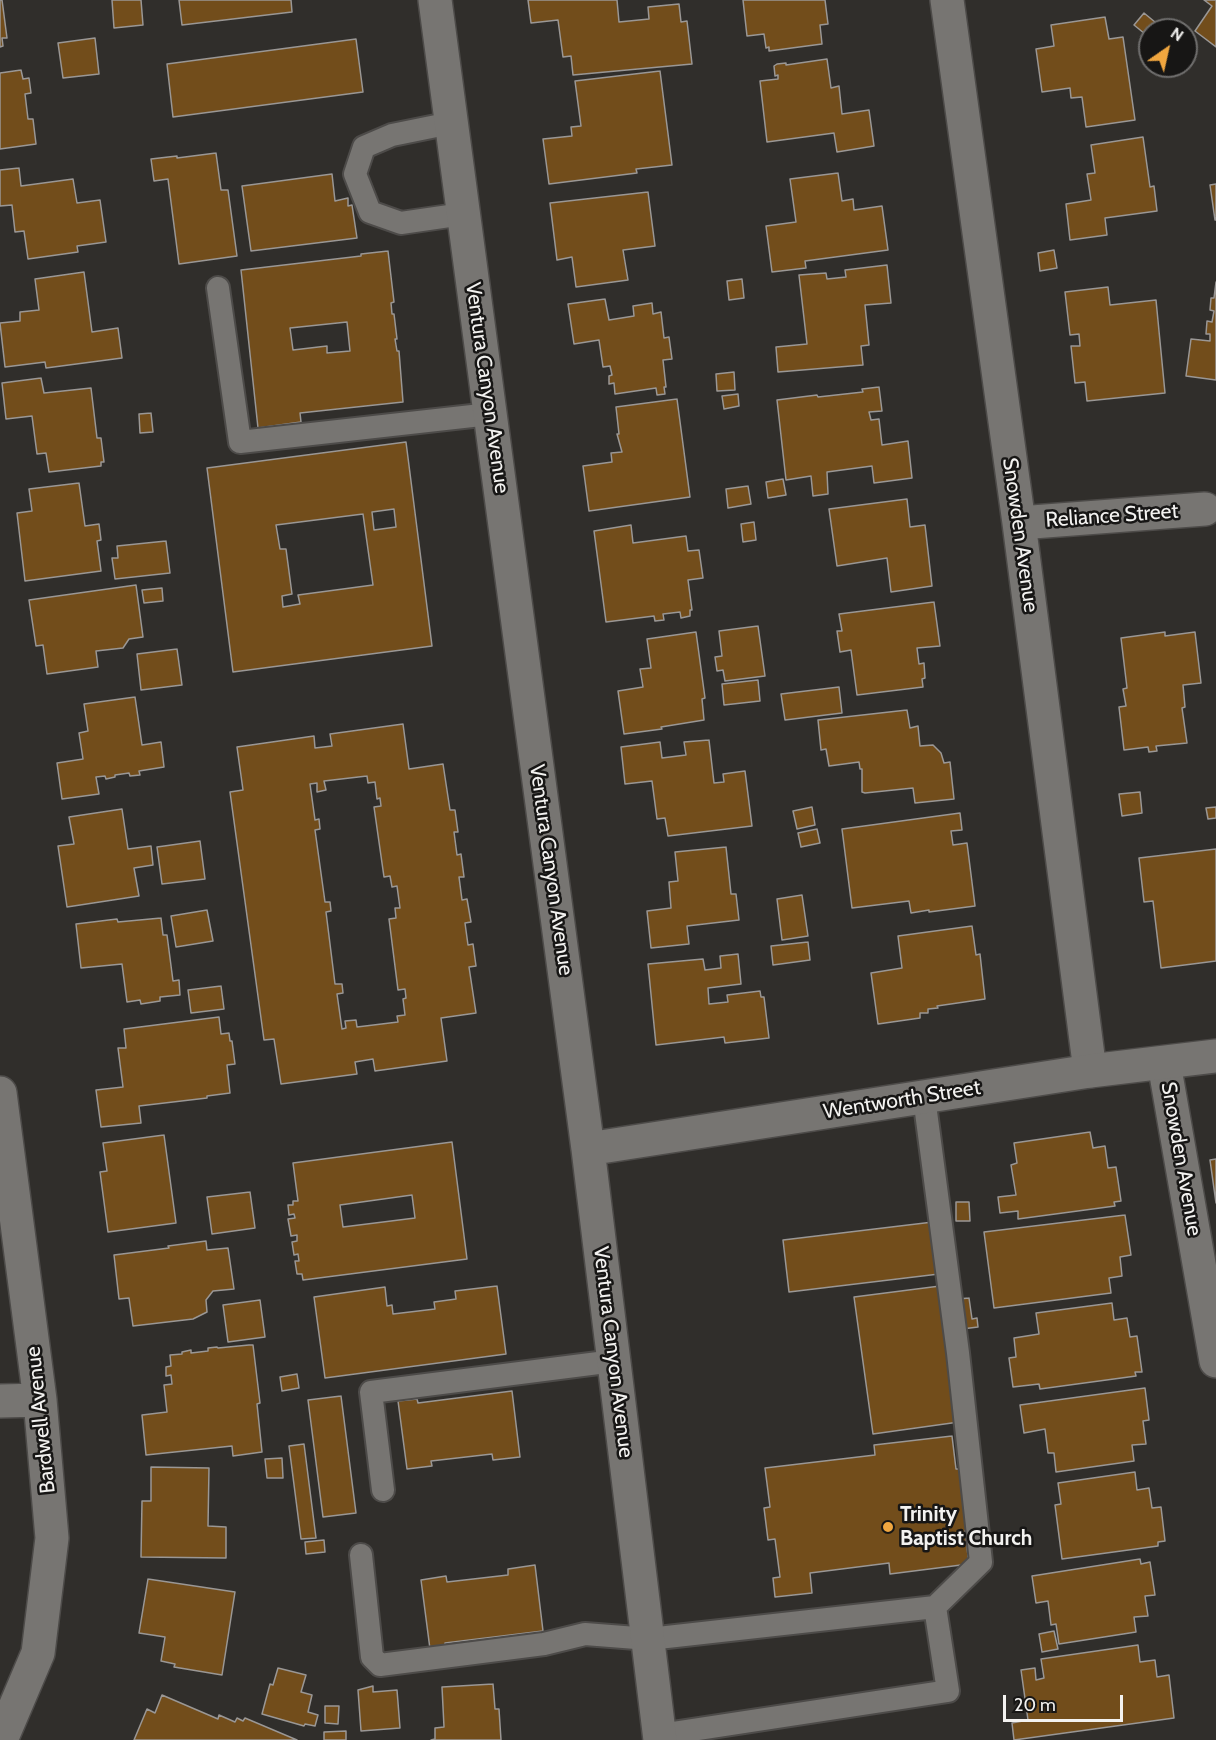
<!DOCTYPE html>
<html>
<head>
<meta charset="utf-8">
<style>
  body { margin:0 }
  #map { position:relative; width:1216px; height:1740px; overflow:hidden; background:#302e2b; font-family:Cabin,sans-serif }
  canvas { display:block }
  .north { position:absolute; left:1138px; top:18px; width:60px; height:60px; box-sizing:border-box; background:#171615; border:2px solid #6f6e6d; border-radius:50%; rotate:34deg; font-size:16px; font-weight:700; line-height:24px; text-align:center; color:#f3f2f0 }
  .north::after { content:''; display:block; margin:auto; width:21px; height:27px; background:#f0a63f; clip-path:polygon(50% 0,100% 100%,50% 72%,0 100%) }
  .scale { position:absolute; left:1003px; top:1695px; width:120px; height:27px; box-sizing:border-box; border:3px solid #f3f2f0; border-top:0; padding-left:8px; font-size:18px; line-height:21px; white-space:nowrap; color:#f3f2f0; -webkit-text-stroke:4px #171615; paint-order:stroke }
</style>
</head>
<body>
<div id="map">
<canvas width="1216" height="1740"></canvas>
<div class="north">N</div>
<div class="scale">20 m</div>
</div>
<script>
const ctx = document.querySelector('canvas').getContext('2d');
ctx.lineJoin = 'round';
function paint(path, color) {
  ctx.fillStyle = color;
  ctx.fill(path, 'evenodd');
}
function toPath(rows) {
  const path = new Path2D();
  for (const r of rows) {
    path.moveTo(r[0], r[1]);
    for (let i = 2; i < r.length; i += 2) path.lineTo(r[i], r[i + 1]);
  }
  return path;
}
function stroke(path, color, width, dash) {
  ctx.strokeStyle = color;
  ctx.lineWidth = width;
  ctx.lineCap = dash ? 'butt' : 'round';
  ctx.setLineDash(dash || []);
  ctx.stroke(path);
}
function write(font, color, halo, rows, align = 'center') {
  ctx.font = font + ' Cabin,sans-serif';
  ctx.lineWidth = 5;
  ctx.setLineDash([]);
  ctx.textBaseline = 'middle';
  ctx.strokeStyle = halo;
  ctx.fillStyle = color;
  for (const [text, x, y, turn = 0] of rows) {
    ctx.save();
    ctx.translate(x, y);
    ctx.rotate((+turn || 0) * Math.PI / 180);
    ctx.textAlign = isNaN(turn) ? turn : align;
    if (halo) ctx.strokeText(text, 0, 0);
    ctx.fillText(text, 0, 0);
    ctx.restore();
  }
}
const building = toPath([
  [0,0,2,0,7,38,2,38,3,46,0,47,0,0],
  [112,0,141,0,143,25,114,28,112,0],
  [179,0,291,0,292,12,182,25,179,0],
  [528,0,617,0,619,22,649,19,648,7,679,4,681,22,687,21,692,64,573,75,571,56,563,57,558,20,531,23,528,0],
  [743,0,825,0,828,24,820,25,822,44,769,51,769,47,766,48,764,34,747,36,743,0],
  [1204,0,1216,0,1216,47,1195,31,1212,6,1204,0],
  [1144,13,1161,27,1159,30,1150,30,1150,38,1134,25,1144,13],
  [1105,17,1109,39,1123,37,1135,120,1086,127,1082,97,1071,98,1070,88,1042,92,1036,49,1054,46,1051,25,1105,17],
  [95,38,99,74,63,78,58,43,95,38],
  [356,39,363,92,173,117,167,64,356,39],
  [827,59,831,88,839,86,842,114,869,110,874,146,837,152,834,133,767,142,760,81,778,79,778,75,775,76,774,66,777,64,786,63,786,65,827,59],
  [21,70,23,79,29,78,31,93,25,94,28,119,33,119,36,144,0,149,0,73,21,70],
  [660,71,672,165,636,169,637,173,549,184,543,139,572,136,571,127,581,126,575,81,660,71],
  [1143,137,1150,187,1154,186,1157,211,1105,218,1107,235,1070,240,1066,204,1091,200,1087,174,1095,173,1091,145,1143,137],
  [216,153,221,190,228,190,237,256,179,264,168,179,154,181,151,159,177,156,177,158,216,153],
  [19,168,21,186,73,179,77,203,100,200,106,242,77,246,78,252,28,259,24,231,15,232,12,205,0,206,0,170,19,168],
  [838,173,842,201,853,199,854,210,882,206,888,250,805,261,806,268,772,272,766,226,796,222,790,179,838,173],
  [332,174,335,201,348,198,348,206,352,205,357,238,251,251,242,186,332,174],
  [1216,184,1216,220,1215,220,1210,185,1216,184],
  [648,192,655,246,623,250,628,280,576,287,572,257,557,260,550,203,648,192],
  [1054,250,1057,268,1040,271,1038,253,1054,250],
  [388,251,394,302,391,303,392,314,394,314,397,339,395,339,397,351,399,351,403,402,300,413,301,422,258,428,241,270,361,256,361,254,388,251],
  [347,322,350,351,327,353,327,346,293,350,290,328,347,322],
  [887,265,891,303,865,305,869,345,861,346,863,365,778,372,776,347,807,344,799,275,826,273,827,279,846,277,845,270,887,265],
  [84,272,92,332,118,328,122,358,46,368,45,362,5,367,0,323,20,321,20,312,39,310,35,279,84,272],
  [742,279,744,298,729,300,727,281,742,279],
  [1216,282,1216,380,1186,376,1191,339,1210,341,1210,334,1206,334,1207,321,1212,322,1214,311,1210,310,1211,298,1214,298,1216,282],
  [1108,287,1110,305,1156,300,1165,393,1087,401,1085,382,1075,383,1071,346,1080,346,1079,334,1070,335,1065,292,1108,287],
  [605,299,609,320,634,316,633,306,652,303,653,314,661,312,664,338,669,337,672,359,663,360,666,387,664,387,665,394,657,395,656,388,615,394,614,383,609,384,609,376,612,375,610,366,603,367,599,340,574,344,568,304,605,299],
  [734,372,735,390,717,391,716,374,734,372],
  [41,378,44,393,91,388,97,438,101,438,104,462,101,462,101,466,49,472,46,453,37,454,32,416,6,419,2,383,41,378],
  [879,387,882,411,869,412,871,420,879,419,882,445,908,441,912,478,874,483,872,466,827,472,828,494,813,496,811,476,786,480,777,400,817,395,818,397,863,392,862,389,879,387],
  [738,394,739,406,724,409,722,396,738,394],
  [677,399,690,497,589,511,583,466,612,462,611,453,622,452,617,434,619,434,616,407,677,399],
  [151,413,153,432,140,433,139,414,151,413],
  [406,442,432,646,233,672,207,468,406,442],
  [394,509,396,527,374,530,372,512,394,509],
  [363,514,373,585,298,595,300,604,283,607,282,596,292,594,286,549,280,549,276,525,363,514],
  [783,479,786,495,768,498,766,482,783,479],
  [79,483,85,526,99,524,101,540,97,541,101,571,25,581,17,513,32,511,29,489,79,483],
  [748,486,751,504,728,508,726,489,748,486],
  [907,499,910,527,925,525,932,586,891,592,887,558,837,566,829,509,907,499],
  [754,522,756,540,743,542,741,524,754,522],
  [631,525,633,543,686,536,688,551,699,550,703,578,688,580,692,610,690,610,690,616,681,618,680,612,663,614,664,620,655,621,654,616,606,622,594,531,631,525],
  [166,541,170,573,115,579,112,558,118,558,117,546,166,541],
  [136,585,143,637,129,639,123,648,96,651,98,667,47,674,43,645,36,646,29,600,136,585],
  [162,588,163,601,144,603,142,590,162,588],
  [934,602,940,646,917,648,919,664,924,663,925,678,922,679,923,687,857,695,851,650,840,652,837,631,842,631,839,614,934,602],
  [758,626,765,676,725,681,723,670,717,671,715,657,722,656,719,631,758,626],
  [696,632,705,698,702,699,704,720,661,727,662,729,624,734,618,691,643,687,640,669,651,668,647,639,696,632],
  [1165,632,1165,636,1195,632,1201,683,1183,685,1185,707,1182,708,1187,743,1156,746,1157,751,1149,752,1148,747,1124,750,1119,707,1126,706,1123,689,1127,688,1121,638,1165,632],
  [177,649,182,685,141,690,137,654,177,649],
  [758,680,760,701,724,705,722,684,758,680],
  [839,687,842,713,785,720,781,694,839,687],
  [135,697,142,745,161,742,164,767,139,771,140,775,130,776,129,773,115,775,115,777,106,779,105,776,96,777,99,794,62,799,57,763,83,759,79,733,88,731,84,704,135,697],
  [907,710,910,728,918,726,920,746,933,745,941,753,944,763,950,762,954,799,915,803,913,788,865,793,862,792,862,769,860,769,859,762,829,766,826,749,821,750,818,720,907,710],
  [403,724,409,769,443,764,450,810,455,810,458,832,454,832,457,855,461,854,464,877,459,877,462,900,467,899,471,922,465,923,468,945,473,944,476,966,469,967,476,1013,441,1018,447,1061,375,1071,373,1059,355,1062,357,1074,281,1084,274,1039,264,1040,230,792,243,790,237,747,314,736,315,748,332,746,330,734,403,724],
  [367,776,368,783,375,782,377,799,380,798,381,806,374,807,384,877,390,876,392,887,397,886,400,908,395,908,396,918,389,919,398,990,405,989,406,998,403,999,405,1015,397,1016,398,1022,357,1027,356,1020,345,1021,346,1028,342,1029,337,994,343,993,342,984,335,984,326,912,331,911,330,902,325,902,315,830,320,829,319,819,315,820,310,784,317,783,317,792,326,790,324,781,367,776],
  [709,740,714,783,724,782,723,774,745,771,752,826,668,836,665,818,657,819,652,781,625,784,621,747,660,742,662,758,686,755,684,742,709,740],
  [1140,792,1142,813,1122,816,1119,794,1140,792],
  [812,807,815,825,797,829,793,811,812,807],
  [1216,807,1216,818,1208,819,1206,808,1216,807],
  [122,809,128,849,151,846,153,865,134,868,139,896,67,907,58,846,74,844,69,817,122,809],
  [960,813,962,830,951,831,953,845,967,843,975,906,929,912,929,910,911,913,909,901,852,908,842,829,960,813],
  [817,829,820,843,801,847,798,833,817,829],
  [200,841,205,879,162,884,157,847,200,841],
  [726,847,731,894,736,894,739,920,687,926,689,944,651,948,647,911,671,908,669,882,678,881,675,852,726,847],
  [1216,849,1216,961,1161,968,1153,901,1144,902,1139,858,1216,849],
  [802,895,808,936,782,940,777,899,802,895],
  [207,910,213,941,176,947,171,916,207,910],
  [161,918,163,935,167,935,173,981,179,980,180,995,160,997,160,1001,141,1004,140,1000,127,1002,122,964,81,968,76,924,117,919,118,922,161,918],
  [972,926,976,955,980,954,985,999,937,1006,938,1008,928,1009,928,1013,920,1013,920,1018,878,1024,871,973,902,968,898,936,972,926],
  [808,942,810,960,773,965,771,946,808,942],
  [738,954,741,984,708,988,709,1004,728,1002,727,995,760,991,761,997,764,997,769,1038,725,1043,724,1037,656,1045,648,964,703,959,705,970,721,968,720,956,738,954],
  [221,986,224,1009,191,1013,188,990,221,986],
  [219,1017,221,1034,229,1033,230,1041,232,1041,235,1064,227,1065,230,1093,207,1096,207,1098,139,1106,141,1123,101,1127,96,1090,123,1087,118,1048,126,1048,124,1029,219,1017],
  [1090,1132,1093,1148,1105,1146,1108,1168,1116,1167,1121,1201,1114,1202,1115,1206,1018,1219,1018,1211,1000,1213,998,1197,1016,1195,1011,1165,1017,1163,1014,1143,1090,1132],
  [164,1135,176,1223,108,1232,100,1172,107,1171,103,1143,164,1135],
  [452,1142,467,1259,303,1280,302,1274,297,1274,295,1261,299,1261,298,1254,294,1255,292,1242,297,1241,297,1235,291,1236,288,1219,295,1218,294,1214,289,1215,288,1205,293,1205,293,1201,298,1201,293,1163,452,1142],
  [412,1195,415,1218,343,1227,340,1205,412,1195],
  [1216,1159,1216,1203,1210,1160,1216,1159],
  [250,1192,255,1228,212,1234,207,1197,250,1192],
  [956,1202,969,1202,970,1221,956,1221,956,1202],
  [1125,1215,1131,1255,1120,1257,1122,1276,1109,1278,1111,1293,994,1308,984,1232,1125,1215],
  [933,1222,939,1274,789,1292,783,1240,933,1222],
  [206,1241,207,1250,228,1248,234,1289,213,1291,206,1300,207,1312,193,1319,133,1326,129,1298,119,1299,114,1255,169,1248,168,1246,206,1241],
  [497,1286,506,1354,325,1378,314,1297,385,1287,387,1306,392,1305,393,1314,435,1309,434,1302,456,1299,455,1291,497,1286],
  [940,1286,959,1422,873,1434,854,1297,940,1286],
  [969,1298,972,1319,977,1318,978,1327,962,1329,958,1299,969,1298],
  [260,1300,265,1337,228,1342,223,1305,260,1300],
  [1112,1303,1114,1320,1127,1318,1130,1337,1137,1336,1142,1372,1135,1372,1136,1376,1040,1389,1039,1384,1013,1387,1009,1358,1016,1357,1014,1338,1039,1334,1036,1313,1112,1303],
  [249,1345,253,1345,260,1403,257,1404,262,1452,233,1456,232,1446,146,1455,142,1415,167,1412,164,1385,172,1384,171,1375,166,1376,166,1367,171,1366,170,1355,182,1354,182,1352,191,1350,191,1353,208,1351,208,1348,217,1347,218,1348,249,1345],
  [297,1374,299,1388,282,1391,280,1377,297,1374],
  [1145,1388,1149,1420,1143,1421,1146,1444,1132,1445,1134,1461,1056,1472,1054,1453,1048,1453,1045,1429,1024,1433,1020,1405,1145,1388],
  [512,1391,520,1457,493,1460,492,1454,431,1461,432,1466,407,1469,398,1401,417,1399,418,1403,512,1391],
  [341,1396,356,1513,323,1517,308,1400,341,1396],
  [952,1436,956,1469,961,1469,968,1530,965,1531,969,1564,890,1574,889,1563,810,1573,812,1593,775,1597,773,1578,780,1577,775,1539,768,1540,764,1508,770,1507,765,1468,875,1455,874,1445,952,1436],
  [304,1444,316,1538,301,1539,289,1446,304,1444],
  [282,1458,283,1478,267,1478,265,1459,282,1458],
  [151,1467,209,1468,208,1526,226,1527,226,1558,141,1557,142,1501,151,1501,151,1467],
  [1135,1472,1137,1490,1149,1488,1152,1508,1161,1507,1165,1541,1158,1542,1158,1546,1062,1559,1055,1505,1061,1504,1058,1483,1135,1472],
  [324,1540,325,1552,306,1554,305,1542,324,1540],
  [1140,1559,1141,1564,1150,1562,1155,1595,1145,1596,1148,1616,1134,1617,1136,1632,1059,1644,1056,1624,1051,1625,1048,1601,1036,1603,1032,1576,1140,1559],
  [535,1565,543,1631,445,1643,445,1648,430,1649,421,1580,446,1576,447,1582,508,1575,508,1569,535,1565],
  [148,1579,235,1592,222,1675,174,1667,175,1664,161,1661,165,1637,139,1633,148,1579],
  [1054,1631,1058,1649,1042,1652,1039,1634,1054,1631],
  [1138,1645,1140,1662,1155,1660,1157,1677,1169,1675,1174,1718,1014,1740,1012,1723,1028,1720,1021,1670,1035,1668,1036,1680,1044,1678,1041,1659,1138,1645],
  [278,1668,306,1675,301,1692,312,1695,308,1712,318,1715,315,1726,305,1724,304,1726,262,1714,270,1684,273,1685,278,1668],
  [493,1684,495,1709,499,1709,501,1740,431,1740,435,1739,435,1728,444,1727,442,1687,493,1684],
  [373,1686,373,1692,397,1690,400,1728,361,1731,358,1690,373,1686],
  [162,1695,218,1719,219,1715,235,1722,237,1718,243,1721,245,1718,297,1740,134,1740,147,1709,155,1713,162,1695],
  [325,1706,339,1706,338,1724,325,1723,325,1706],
  [346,1731,346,1740,324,1740,324,1732,346,1731]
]);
const lane = toPath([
  [451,123,392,135,364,147,355,174,370,212,401,223,463,214],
  [218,288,240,442,490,414],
  [924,1097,958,1353,981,1562,935,1607],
  [383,1490,371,1392,614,1361],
  [361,1555,372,1657,380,1665,544,1644,585,1634,649,1639,935,1607,948,1691,659,1735]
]);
const street = toPath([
  [947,0,1019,523,1090,1071],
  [1019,523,1205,509],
  [1164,1063,1216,1361],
  [0,1093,40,1400,52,1538,38,1653,1,1740],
  [0,1401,40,1400]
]);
const secondary = toPath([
  [435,0,588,1149,660,1740],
  [588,1149,1090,1071,1216,1056]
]);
const markers = [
  [888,1527,6,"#f0a63f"]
];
const streetNames = [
  ["Ventura Canyon Avenue",487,388,82],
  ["Reliance Street",1112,516,-4],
  ["Snowden Avenue",1020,535,82],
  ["Ventura Canyon Avenue",551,870,82],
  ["Wentworth Street",902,1100,-9],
  ["Snowden Avenue",1181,1159,80],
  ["Ventura Canyon Avenue",613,1352,83],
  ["Bardwell Avenue",41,1420,-96]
];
const poiNames = [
  ["Trinity",900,1515],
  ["Baptist Church",900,1539]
];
paint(building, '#724d1b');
stroke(building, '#9a9795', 1.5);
stroke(lane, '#4d4b49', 26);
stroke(street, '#4d4b49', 36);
stroke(secondary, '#4d4b49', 36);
stroke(lane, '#777572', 22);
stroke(street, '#777572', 33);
stroke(secondary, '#777572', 33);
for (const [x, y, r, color] of markers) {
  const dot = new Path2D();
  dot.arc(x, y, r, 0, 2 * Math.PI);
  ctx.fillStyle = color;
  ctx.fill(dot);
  stroke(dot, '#171615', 2);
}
write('21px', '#f3f2f0', '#171615', streetNames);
write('bold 21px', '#f3f2f0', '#171615', poiNames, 'left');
</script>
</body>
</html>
